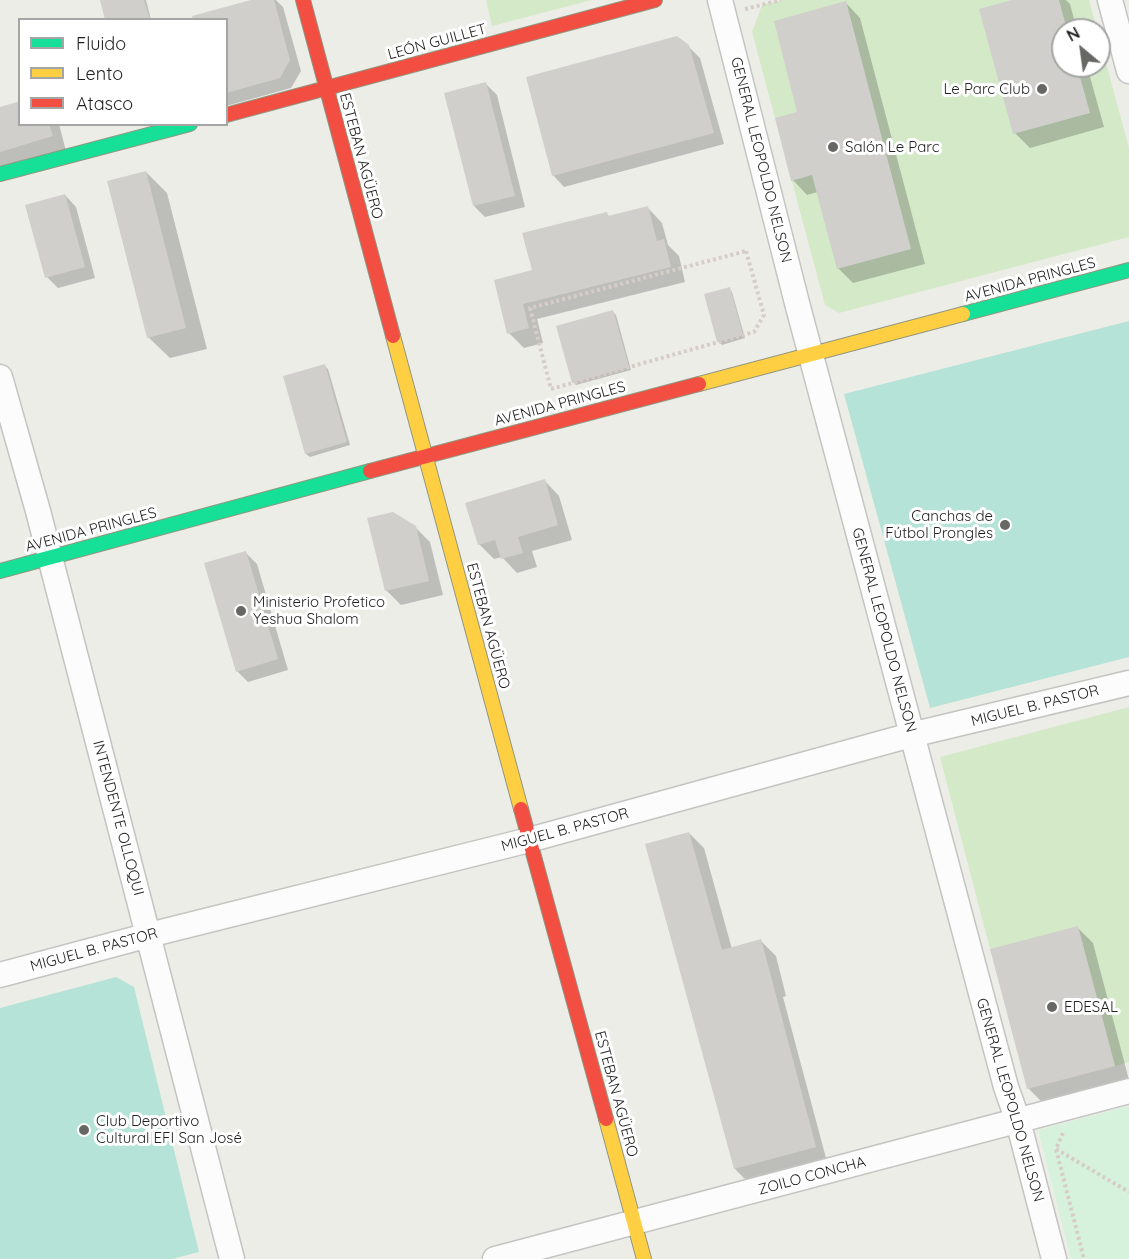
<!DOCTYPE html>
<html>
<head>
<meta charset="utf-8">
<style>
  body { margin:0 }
  #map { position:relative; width:1129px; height:1259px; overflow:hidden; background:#edede8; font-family:Quicksand,sans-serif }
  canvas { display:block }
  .legend { position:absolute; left:18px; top:18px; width:210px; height:108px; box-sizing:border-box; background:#fff; border:2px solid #a5a5a5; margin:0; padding:8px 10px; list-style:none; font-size:18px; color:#1f1f1f }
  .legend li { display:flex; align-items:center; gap:12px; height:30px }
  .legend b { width:30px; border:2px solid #a5a5a5 }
  .north { position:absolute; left:1051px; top:18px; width:60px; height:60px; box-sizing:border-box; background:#fff; border:2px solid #a5a5a5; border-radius:50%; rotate:331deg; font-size:16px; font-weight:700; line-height:24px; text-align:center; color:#1f1f1f }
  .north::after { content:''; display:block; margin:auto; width:21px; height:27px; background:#676765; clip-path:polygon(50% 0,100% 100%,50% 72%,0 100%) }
</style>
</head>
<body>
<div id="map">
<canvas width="1129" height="1259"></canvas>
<ul class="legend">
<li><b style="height:8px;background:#16e098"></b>Fluido</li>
<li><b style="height:8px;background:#ffcf43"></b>Lento</li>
<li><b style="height:8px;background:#f24e42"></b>Atasco</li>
</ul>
<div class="north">N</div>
</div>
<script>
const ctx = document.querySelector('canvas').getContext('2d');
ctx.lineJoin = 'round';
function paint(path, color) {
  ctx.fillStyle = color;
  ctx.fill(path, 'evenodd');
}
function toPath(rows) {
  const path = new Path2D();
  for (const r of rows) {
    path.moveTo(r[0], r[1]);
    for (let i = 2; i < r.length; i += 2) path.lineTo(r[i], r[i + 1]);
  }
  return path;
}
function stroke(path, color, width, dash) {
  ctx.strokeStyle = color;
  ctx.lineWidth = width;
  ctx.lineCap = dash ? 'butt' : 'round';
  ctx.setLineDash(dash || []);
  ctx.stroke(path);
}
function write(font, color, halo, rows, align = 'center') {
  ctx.font = font + ' Quicksand,sans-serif';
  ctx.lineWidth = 6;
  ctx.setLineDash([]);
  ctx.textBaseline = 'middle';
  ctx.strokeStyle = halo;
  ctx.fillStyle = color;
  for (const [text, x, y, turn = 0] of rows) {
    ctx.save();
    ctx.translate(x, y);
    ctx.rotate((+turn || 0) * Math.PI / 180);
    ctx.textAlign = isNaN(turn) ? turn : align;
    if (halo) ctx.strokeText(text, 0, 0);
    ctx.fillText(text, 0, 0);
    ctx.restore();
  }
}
const grass = toPath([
  [486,0,592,0,492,26],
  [781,0,1089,0,1097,30,1063,30,1063,66,1099,66,1099,37,1129,148,1129,237,839,313,825,305,752,32,762,5],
  [1129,707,1129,1062,1115,1066,1078,927,990,949,940,757]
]);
const park = toPath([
  [1129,1106,1129,1259,1071,1259,1038,1130]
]);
const pitch = toPath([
  [1129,321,1129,657,930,708,844,394],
  [116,977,134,987,199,1252,172,1259,0,1259,0,1008]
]);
const shadow = toPath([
  [101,0,146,0,151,20,107,20],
  [257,0,276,0,283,7,301,71,291,88,226,106,226,20],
  [1017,0,1066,0,1070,4,1077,30,1063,30,1063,66,1087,66,1104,127,1030,148,1015,133],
  [846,3,860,18,925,264,853,283,838,268,818,192,807,195,793,180,799,113],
  [688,46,700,58,724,144,564,187,553,175],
  [486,84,497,95,525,207,485,217,474,206],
  [0,108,20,124,59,124,66,151,0,166],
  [146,172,167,193,207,349,170,358,148,337],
  [65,195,76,207,95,278,58,288,47,277],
  [648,208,662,223,668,245,679,256,685,282,537,319,543,343,524,348,509,333,533,271,606,213,610,217],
  [729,289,732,292,745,338,722,345,718,341],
  [613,312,616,315,631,370,576,385,573,382],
  [325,366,328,369,350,445,310,457,306,454,285,377],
  [545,481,559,496,572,540,532,551,537,567,517,573,502,557,494,559,479,544],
  [415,527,430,542,443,595,401,605,386,590],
  [245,552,257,564,288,670,248,682,237,671],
  [689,833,704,848,732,949,761,941,776,956,786,996,783,997,826,1158,746,1180,735,1169],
  [1078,928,1093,943,1129,1080,1043,1103,1028,1088]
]);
const building = toPath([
  [100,0,144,0,150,20,105,20],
  [251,0,274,0,290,60,280,78,226,93,226,20,193,20,192,16],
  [1012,0,1059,0,1067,30,1063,30,1063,66,1077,66,1090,113,1013,134,979,9],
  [846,1,911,249,837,269,812,175,791,181,775,118,797,112,774,21],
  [677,36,689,45,714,133,552,176,526,77],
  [486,82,515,196,473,206,444,93],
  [20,101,20,124,49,124,53,136,0,152,0,107],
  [146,171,186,328,147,338,107,181],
  [65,194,85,267,45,278,25,205],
  [648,206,657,241,664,239,671,267,523,304,529,328,507,334,494,280,532,270,522,233,607,212,608,216],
  [730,287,743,335,717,342,704,294],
  [613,310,629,367,572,383,556,326],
  [325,364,347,442,305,454,283,376],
  [545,479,558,525,518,537,523,553,501,559,495,540,478,545,465,503],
  [393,512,416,526,429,581,385,591,367,518],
  [246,551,278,659,236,672,204,563],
  [689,832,722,950,761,939,816,1147,734,1169,645,844],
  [1078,926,1115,1066,1027,1089,990,949]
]);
const path = toPath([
  [745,9,781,0],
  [746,251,764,315,754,332,551,389,530,308,746,251],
  [1063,1133,1056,1149,1084,1259],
  [1056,1149,1129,1192]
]);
const street = toPath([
  [720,0,797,303,1006,1087,1018,1121,1054,1259],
  [1110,0,1129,71],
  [0,377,38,511,232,1259],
  [0,975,149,935,529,840,911,735,1129,683],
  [495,1259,1129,1091]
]);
const fast = toPath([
  [0,174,190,124],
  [963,314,1129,270],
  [0,571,370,471]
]);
const slow = toPath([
  [393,336,521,809],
  [699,384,963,314],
  [606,1119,644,1259]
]);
const jam = toPath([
  [303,0,393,336],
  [226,115,655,0],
  [370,471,699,384],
  [521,809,606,1119]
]);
const markers = [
  [1042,89,6,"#676765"],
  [833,147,6,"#676765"],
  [1005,525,6,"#676765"],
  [241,611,6,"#676765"],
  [1052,1007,6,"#676765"],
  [84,1130,6,"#676765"]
];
const streetNames = [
  ["LEÓN GUILLET",437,42,-15],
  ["ESTEBAN AGÜERO",361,156,75],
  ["GENERAL LEOPOLDO NELSON",761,160,76],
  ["AVENIDA PRINGLES",1030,280,-15],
  ["AVENIDA PRINGLES",560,404,-15],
  ["AVENIDA PRINGLES",91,530,-15],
  ["ESTEBAN AGÜERO",488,626,75],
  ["GENERAL LEOPOLDO NELSON",884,630,75],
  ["MIGUEL B. PASTOR",1035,706,-14],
  ["INTENDENTE OLLOQUI",118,818,75],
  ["MIGUEL B. PASTOR",565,830,-15],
  ["MIGUEL B. PASTOR",94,950,-15],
  ["ESTEBAN AGÜERO",616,1094,75],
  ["GENERAL LEOPOLDO NELSON",1010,1100,74],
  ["ZOILO CONCHA",812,1176,-15]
];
const poiNames = [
  ["Le Parc Club",1030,89,"right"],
  ["Salón Le Parc",845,147],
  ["Canchas de",993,516,"right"],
  ["Fútbol Prongles",993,533,"right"],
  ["Ministerio Profetico",253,602],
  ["Yeshua Shalom",253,619],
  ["EDESAL",1064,1007],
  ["Club Deportivo",96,1121],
  ["Cultural EFI San José",96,1138]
];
paint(grass, '#d4e9c8');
paint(park, '#d7f2dc');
paint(pitch, '#b5e3d7');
paint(shadow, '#0003');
paint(building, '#d0cfcb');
stroke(street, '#c4c4c2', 27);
stroke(fast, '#919781', 16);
stroke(slow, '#919781', 16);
stroke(jam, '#919781', 16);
stroke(path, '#d6ccc8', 4, [3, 3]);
stroke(street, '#fcfcfc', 24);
stroke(fast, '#16e098', 14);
stroke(slow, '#ffcf43', 14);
stroke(jam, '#f24e42', 14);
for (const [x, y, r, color] of markers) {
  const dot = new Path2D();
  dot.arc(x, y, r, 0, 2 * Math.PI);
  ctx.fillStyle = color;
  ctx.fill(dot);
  stroke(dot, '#fff', 2);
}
write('15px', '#1f1f1f', '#fff', streetNames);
write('15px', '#1f1f1f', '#fff', poiNames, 'left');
</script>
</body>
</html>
